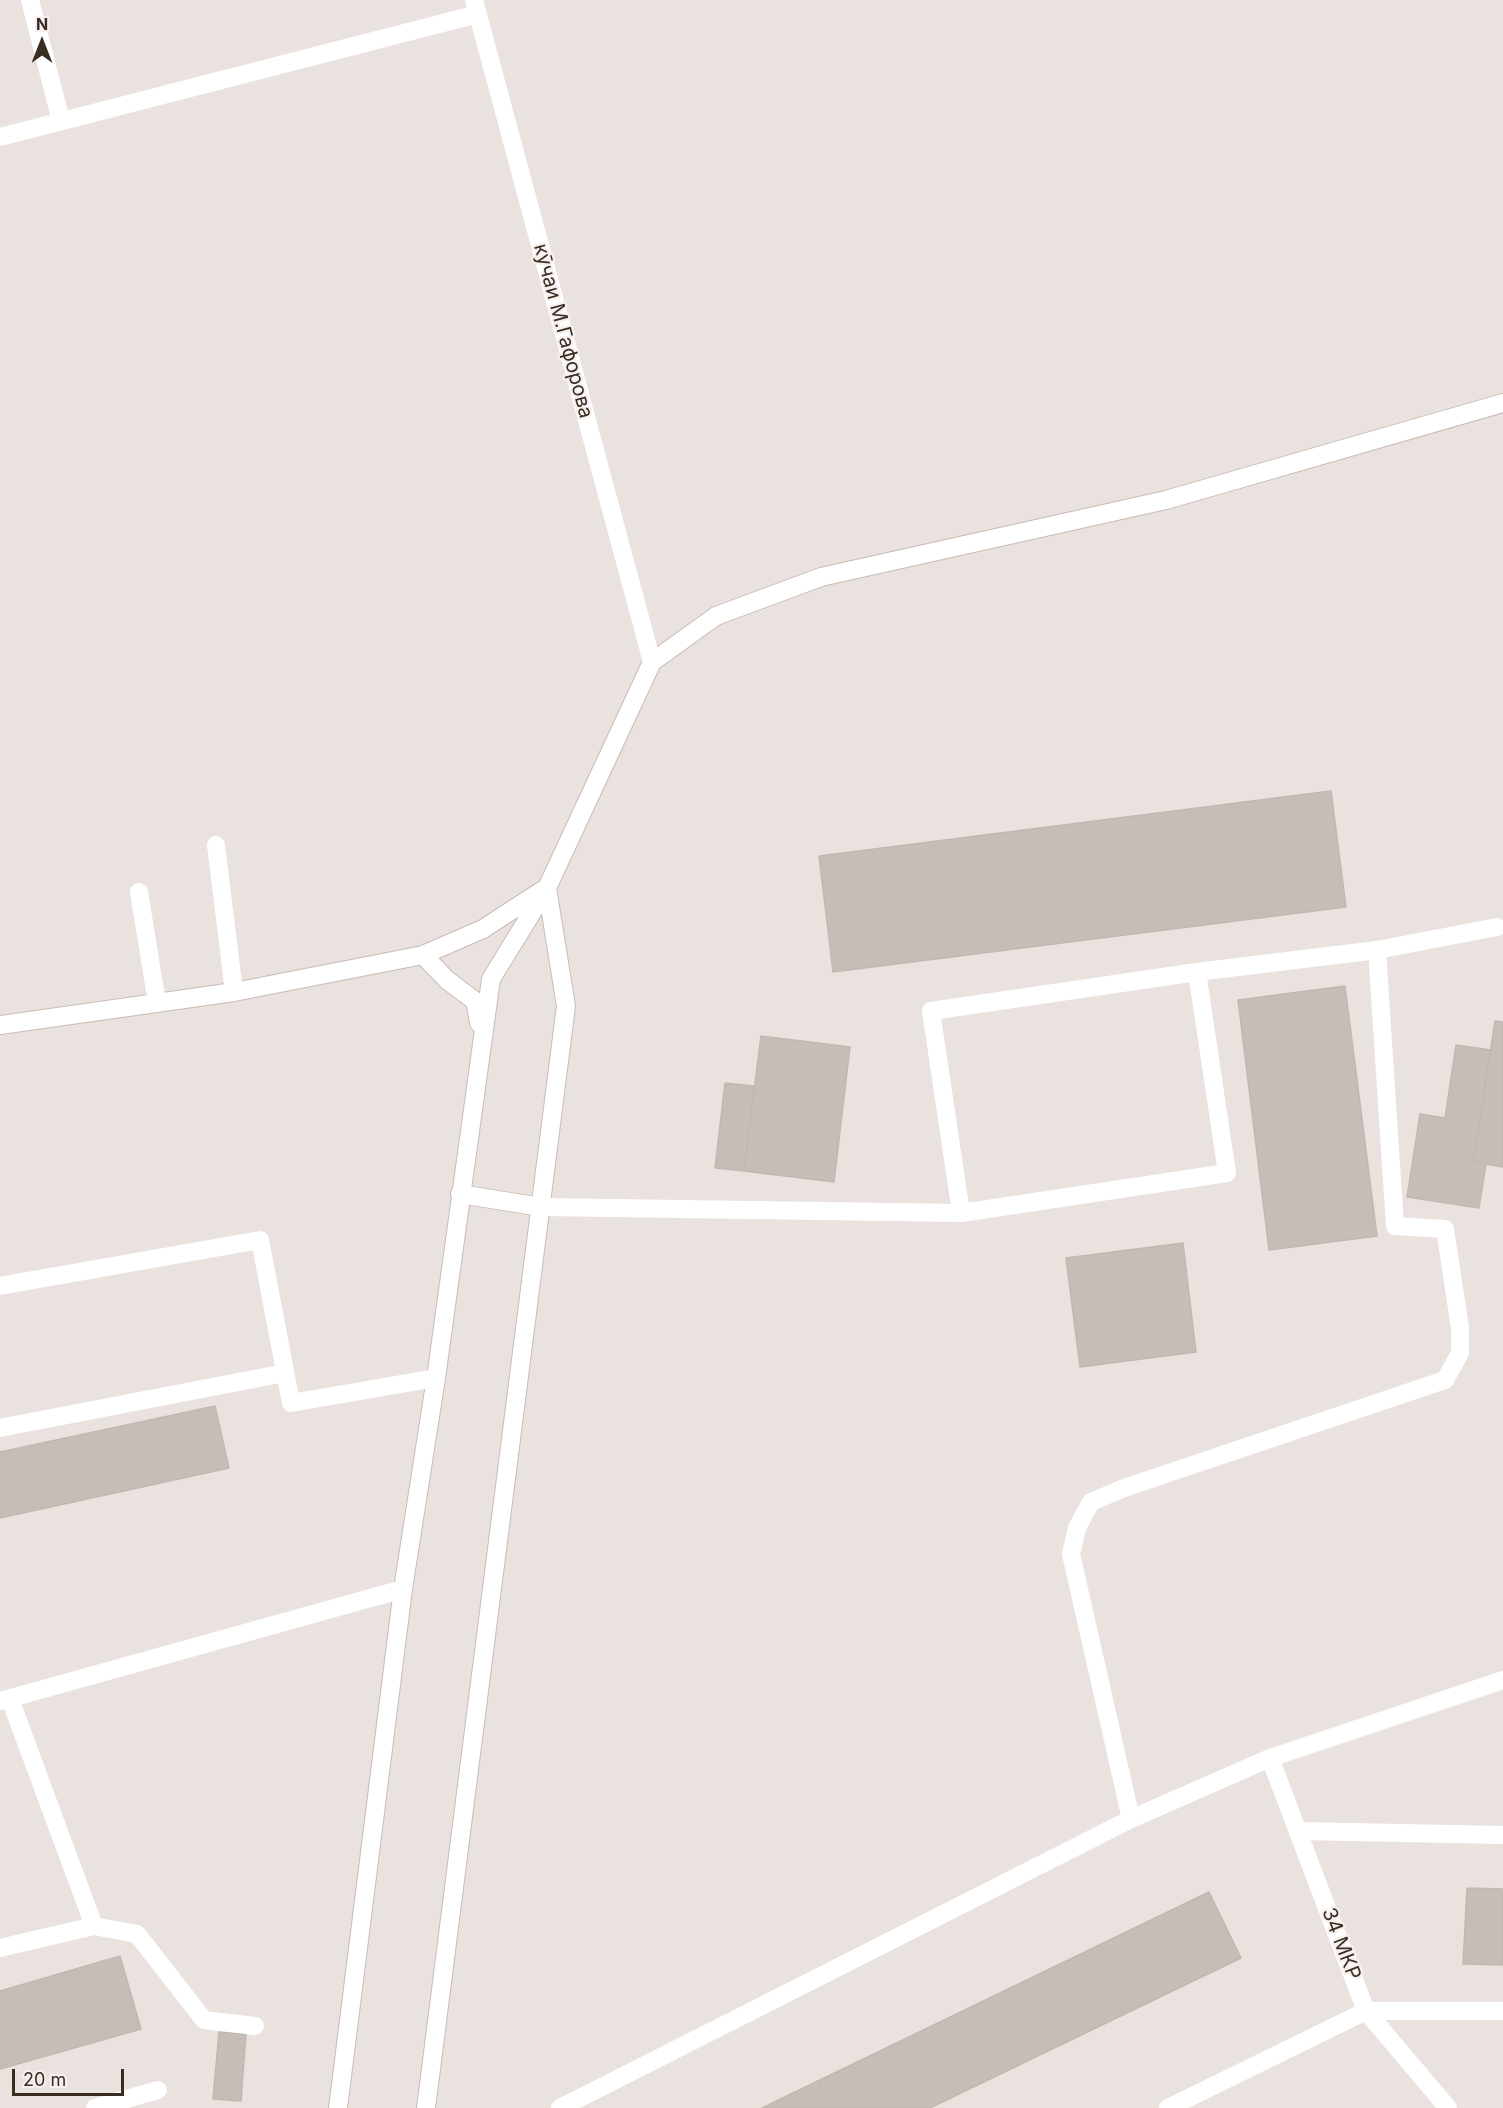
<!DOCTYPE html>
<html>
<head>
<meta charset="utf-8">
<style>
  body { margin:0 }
  #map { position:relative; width:1503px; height:2108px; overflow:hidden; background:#eae2df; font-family:Inter,sans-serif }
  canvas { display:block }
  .north { position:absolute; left:12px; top:12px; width:60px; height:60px; -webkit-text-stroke:4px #f6f1ef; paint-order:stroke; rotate:0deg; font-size:16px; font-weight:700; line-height:24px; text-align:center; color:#392c21 }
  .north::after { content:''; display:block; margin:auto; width:21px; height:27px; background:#392c21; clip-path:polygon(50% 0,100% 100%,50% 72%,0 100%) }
  .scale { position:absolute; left:12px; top:2069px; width:112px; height:27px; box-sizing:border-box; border:3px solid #392c21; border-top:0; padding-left:8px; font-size:18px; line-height:21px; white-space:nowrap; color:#392c21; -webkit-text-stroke:4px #f6f1ef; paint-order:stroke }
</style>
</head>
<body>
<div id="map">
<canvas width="1503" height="2108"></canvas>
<div class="north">N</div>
<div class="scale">20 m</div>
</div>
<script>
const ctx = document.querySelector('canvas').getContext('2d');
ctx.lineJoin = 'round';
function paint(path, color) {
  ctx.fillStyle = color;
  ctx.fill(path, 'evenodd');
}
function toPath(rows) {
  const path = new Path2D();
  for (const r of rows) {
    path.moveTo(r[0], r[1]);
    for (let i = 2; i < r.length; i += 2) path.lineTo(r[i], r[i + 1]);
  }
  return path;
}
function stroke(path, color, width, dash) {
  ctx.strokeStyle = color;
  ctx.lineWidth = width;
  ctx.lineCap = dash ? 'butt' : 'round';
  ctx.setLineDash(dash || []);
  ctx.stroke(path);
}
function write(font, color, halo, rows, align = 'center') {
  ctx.font = font + ' Inter,sans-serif';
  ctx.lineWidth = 4.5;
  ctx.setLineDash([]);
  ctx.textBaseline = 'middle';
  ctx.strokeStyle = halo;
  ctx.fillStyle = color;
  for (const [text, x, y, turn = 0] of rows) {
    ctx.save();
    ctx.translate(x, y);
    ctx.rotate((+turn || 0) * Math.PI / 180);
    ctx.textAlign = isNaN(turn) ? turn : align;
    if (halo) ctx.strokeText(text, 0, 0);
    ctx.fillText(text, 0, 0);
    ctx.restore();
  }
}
const building = toPath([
  [1331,791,1346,907,833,972,819,856,1331,791],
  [1345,986,1377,1236,1269,1250,1238,1000,1345,986],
  [1495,1021,1503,1022,1503,1167,1473,1162,1495,1021],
  [761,1036,850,1047,834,1182,744,1171,761,1036],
  [1456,1045,1491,1050,1473,1162,1486,1164,1479,1208,1407,1197,1420,1114,1445,1118,1456,1045],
  [725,1083,754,1086,744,1171,715,1168,725,1083],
  [1183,1243,1196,1352,1080,1367,1066,1258,1183,1243],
  [215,1406,229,1468,0,1518,0,1452,215,1406],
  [1467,1888,1503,1889,1503,1965,1463,1964,1467,1888],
  [1209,1892,1241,1958,930,2108,762,2108,1209,1892],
  [120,1956,141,2029,0,2069,0,1991,120,1956],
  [219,2032,246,2034,241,2101,213,2099,219,2032]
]);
const service = toPath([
  [216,845,234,992],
  [139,892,157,1003],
  [541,1207,961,1213,1227,1173,1197,972],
  [961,1213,931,1011,1197,972,1377,950,1497,927],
  [0,1428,285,1373],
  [1298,1831,1503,1835]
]);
const minor = toPath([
  [30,0,61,121],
  [474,0,652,662],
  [0,137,478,14],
  [0,1286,260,1240,291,1403,436,1378],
  [10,1699,94,1926],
  [0,1701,403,1589],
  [1270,1758,1366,2011,1448,2108],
  [1131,1819,1071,1554,1077,1528,1091,1502,1124,1488,1445,1380,1460,1353,1460,1328,1445,1229,1395,1226,1377,950],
  [0,1948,94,1926,137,1934,204,2020,255,2026],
  [95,2108,158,2090],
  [560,2108,1131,1819,1270,1758,1503,1680],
  [1168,2108,1366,2011,1503,2011]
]);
const secondary = toPath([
  [423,955,447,980,475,1001,479,1023],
  [0,1025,234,992,423,955,483,929,543,890],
  [460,1194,541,1207],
  [338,2108,403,1589,436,1378,491,979,547,888,652,662,716,616,821,577,1166,500,1503,403],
  [426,2108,566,1006,547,888]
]);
const streetNames = [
  ["кӯчаи М.Гафорова",563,331,75],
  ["34 МКР",1341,1944,69]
];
paint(building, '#c7bdb7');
stroke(building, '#c3b7b2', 1.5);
stroke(secondary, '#c9bbb3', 20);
stroke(service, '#fff', 18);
stroke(minor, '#fff', 18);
stroke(secondary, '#fff', 18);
write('20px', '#392c21', '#f6f1ef', streetNames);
</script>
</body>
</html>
